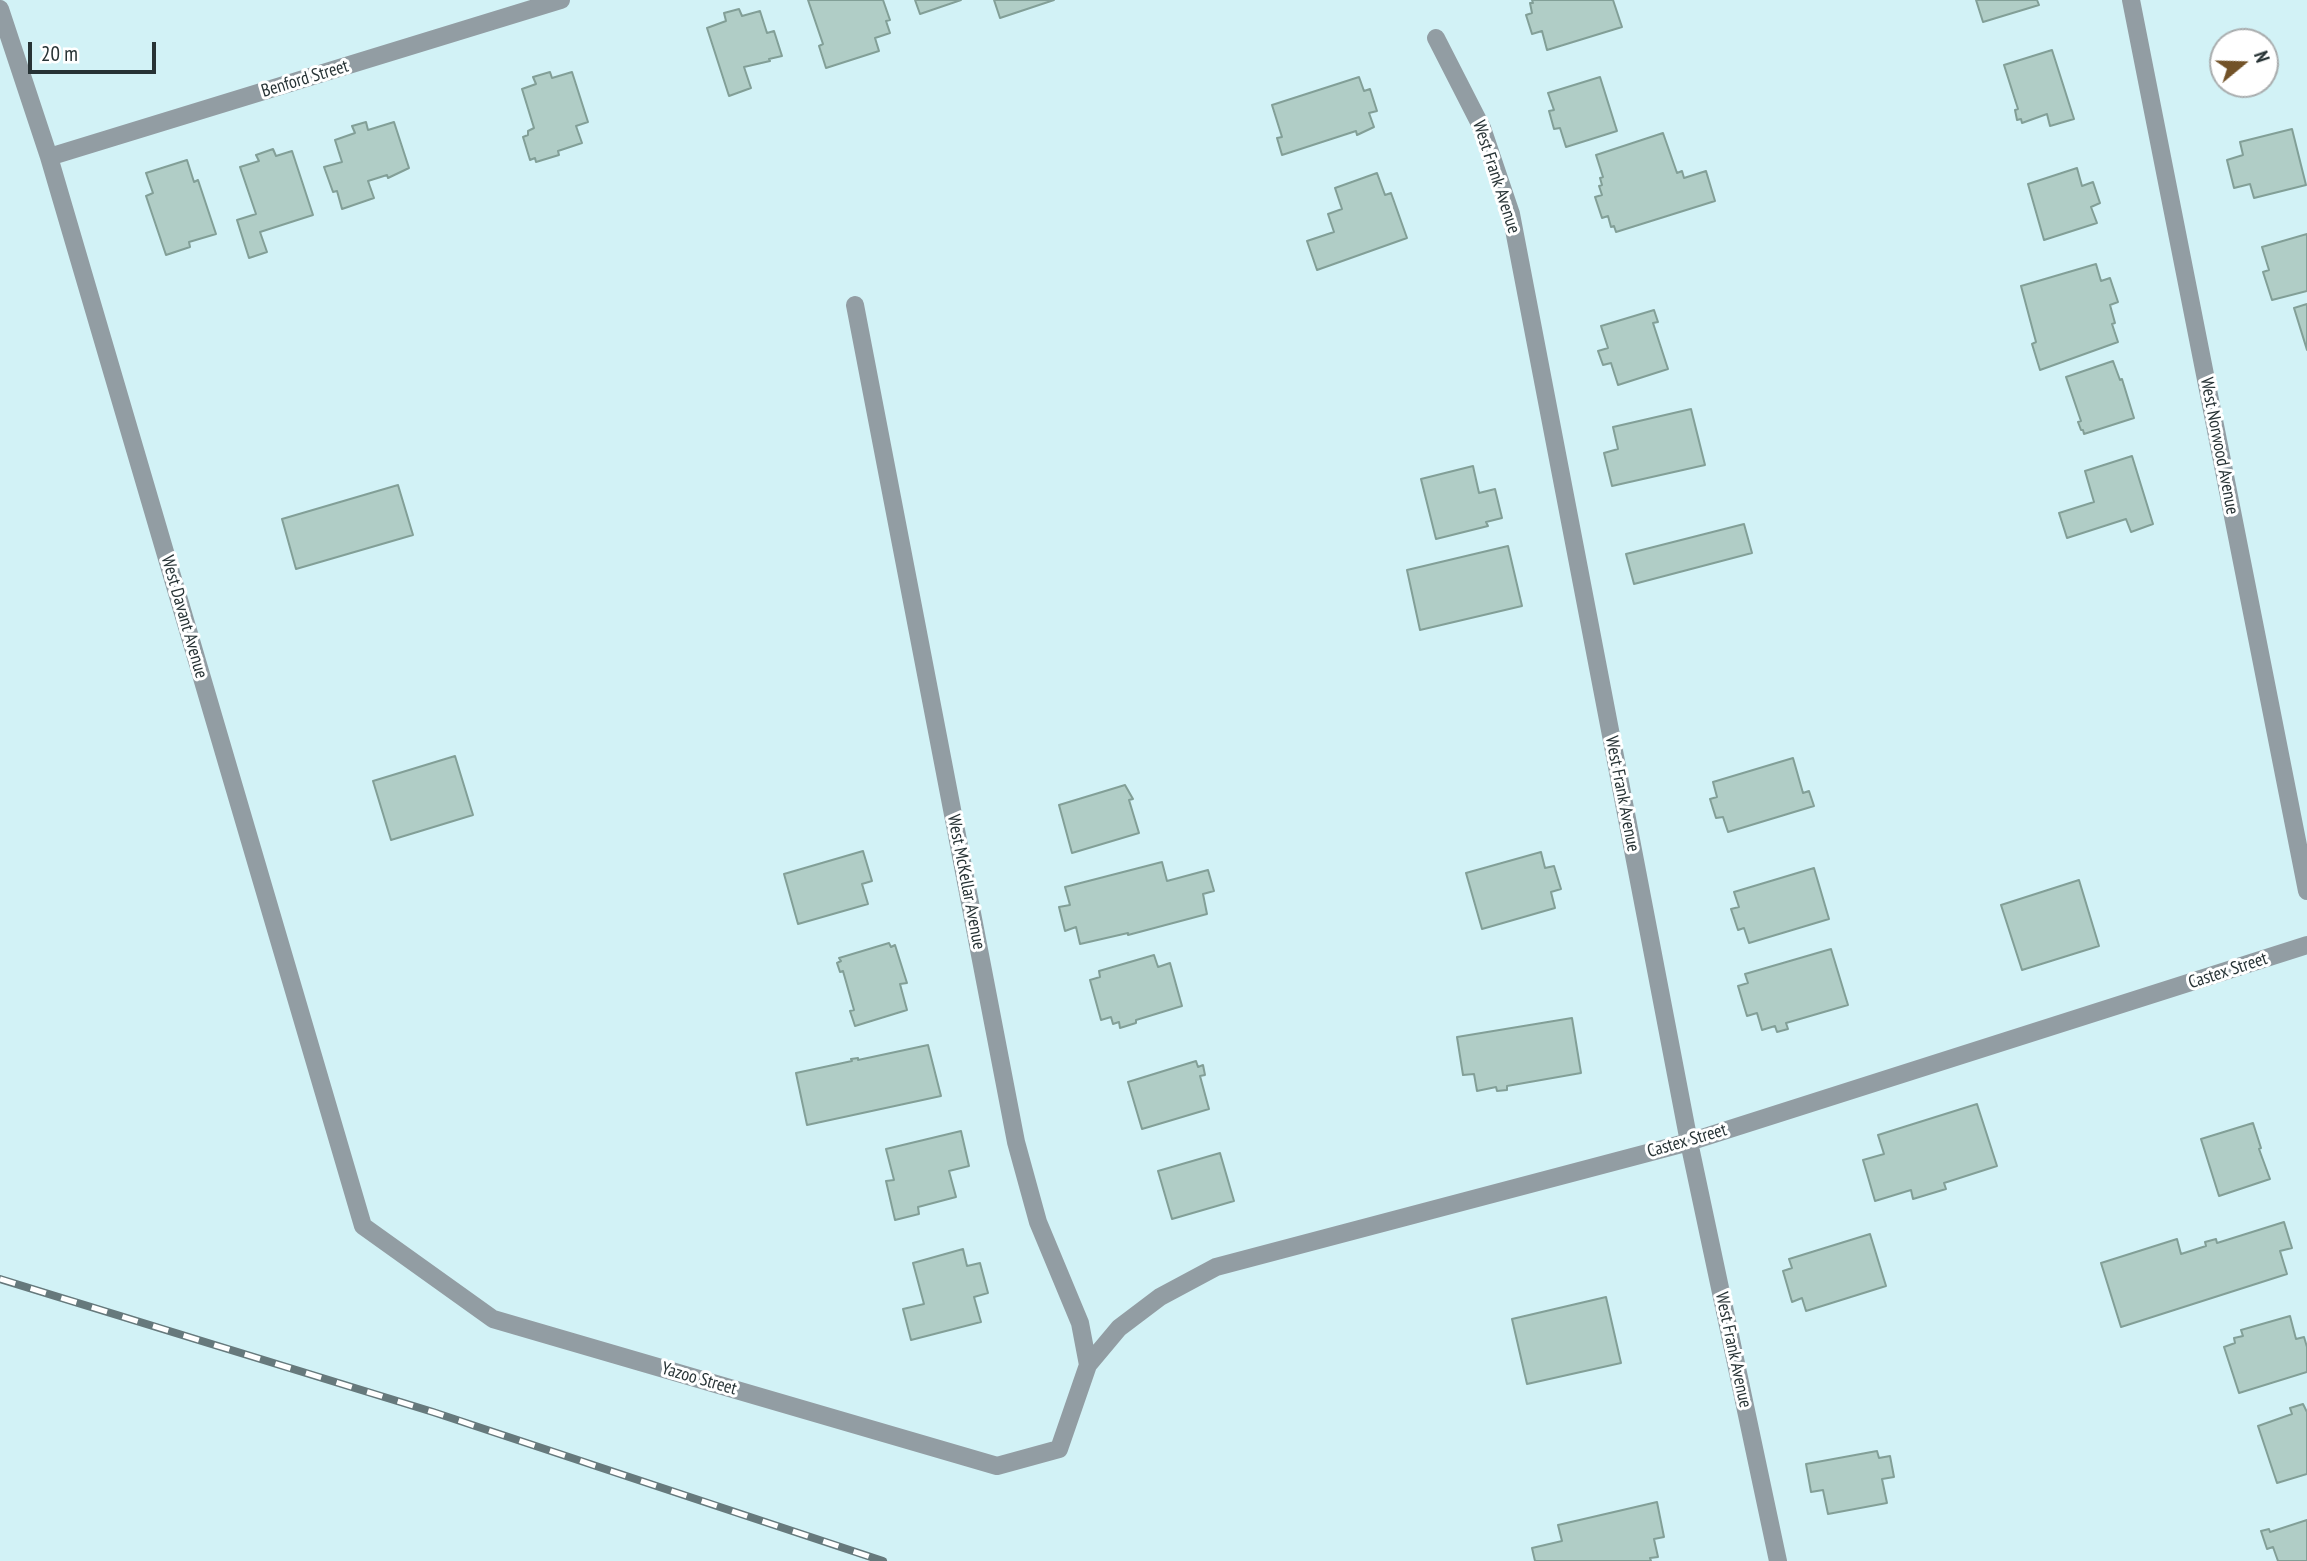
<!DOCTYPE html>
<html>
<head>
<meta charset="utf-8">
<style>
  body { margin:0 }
  #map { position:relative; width:2307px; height:1561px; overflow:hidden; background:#d2f2f6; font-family:"PT Sans Narrow",sans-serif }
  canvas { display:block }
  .north { position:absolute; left:2209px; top:28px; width:70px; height:70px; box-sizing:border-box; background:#fff; border:2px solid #a9adae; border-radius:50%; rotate:71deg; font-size:19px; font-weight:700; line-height:28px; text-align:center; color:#273335 }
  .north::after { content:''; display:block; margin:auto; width:24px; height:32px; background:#725228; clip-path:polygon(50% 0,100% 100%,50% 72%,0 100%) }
  .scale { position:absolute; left:28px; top:42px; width:128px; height:32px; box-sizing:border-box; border:4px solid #273335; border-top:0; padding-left:9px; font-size:21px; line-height:24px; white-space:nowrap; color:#273335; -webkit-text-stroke:5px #fff; paint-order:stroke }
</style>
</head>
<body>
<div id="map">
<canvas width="2307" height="1561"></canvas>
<div class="north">N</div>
<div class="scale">20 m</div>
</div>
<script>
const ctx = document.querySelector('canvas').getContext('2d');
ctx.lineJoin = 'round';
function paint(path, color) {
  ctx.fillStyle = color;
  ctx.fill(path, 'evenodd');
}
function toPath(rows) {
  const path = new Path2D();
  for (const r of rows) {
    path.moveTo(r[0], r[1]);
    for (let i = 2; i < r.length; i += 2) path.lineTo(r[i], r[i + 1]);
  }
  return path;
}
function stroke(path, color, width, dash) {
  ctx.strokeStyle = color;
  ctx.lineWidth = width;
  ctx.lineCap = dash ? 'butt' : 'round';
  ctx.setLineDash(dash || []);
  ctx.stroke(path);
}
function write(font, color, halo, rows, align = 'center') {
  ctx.font = font + ' "PT Sans Narrow",sans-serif';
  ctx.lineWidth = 6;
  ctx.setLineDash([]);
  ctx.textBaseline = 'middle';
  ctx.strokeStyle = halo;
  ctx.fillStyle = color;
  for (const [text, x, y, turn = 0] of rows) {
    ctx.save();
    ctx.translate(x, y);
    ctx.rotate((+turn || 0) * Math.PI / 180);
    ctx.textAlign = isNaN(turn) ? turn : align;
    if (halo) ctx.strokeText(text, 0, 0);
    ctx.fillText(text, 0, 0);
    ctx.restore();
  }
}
const building = toPath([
  [808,0,883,0,890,20,886,21,890,33,875,38,879,51,826,68,819,46,823,44,808,0],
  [915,0,961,0,920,14,915,0],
  [994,0,1054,0,1000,18,994,0],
  [1532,0,1613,0,1622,27,1547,50,1542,31,1532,34,1526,15,1532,13,1530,3,1533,3,1532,0],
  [1976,0,2037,0,2039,5,1983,22,1976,0],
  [739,9,742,16,760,11,767,33,774,31,782,56,769,59,770,61,744,67,751,88,729,96,707,28,726,21,724,13,739,9],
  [2052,50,2074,119,2050,126,2047,114,2022,123,2021,119,2017,120,2015,110,2018,109,2004,65,2052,50],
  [550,72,552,78,572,72,588,122,576,126,582,143,558,151,559,155,536,162,535,158,530,160,523,137,528,135,528,131,534,128,522,89,536,84,533,77,550,72],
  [1359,77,1364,91,1370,89,1377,111,1369,113,1374,127,1357,135,1356,131,1282,155,1277,138,1282,137,1272,105,1359,77],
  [1600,77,1617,131,1566,147,1560,128,1554,129,1549,111,1554,110,1548,93,1600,77],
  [366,122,368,130,394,122,409,168,388,178,387,175,368,181,374,198,342,209,337,191,333,192,324,167,342,162,335,140,355,133,352,126,366,122],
  [2292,129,2306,185,2254,198,2250,184,2234,188,2227,160,2243,155,2240,142,2292,129],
  [1663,133,1677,173,1682,171,1684,178,1706,171,1715,201,1616,232,1614,226,1611,227,1608,216,1602,218,1595,197,1602,195,1599,186,1602,185,1600,178,1603,177,1596,155,1663,133],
  [273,149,276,156,292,151,313,215,260,232,267,252,249,258,237,220,256,214,240,167,259,161,256,155,273,149],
  [187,160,194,182,198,180,216,234,189,242,190,247,166,255,146,196,153,193,146,173,187,160],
  [2077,168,2082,186,2093,182,2100,203,2091,207,2097,223,2044,240,2028,184,2077,168],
  [1377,173,1385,195,1391,193,1407,238,1317,270,1307,241,1334,232,1328,214,1342,209,1335,188,1377,173],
  [2307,234,2307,291,2272,300,2263,272,2269,270,2262,247,2307,234],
  [2096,264,2101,281,2110,278,2118,302,2110,305,2115,323,2112,324,2118,342,2040,370,2032,344,2036,342,2021,286,2096,264],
  [2307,304,2307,350,2294,308,2307,304],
  [1654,310,1658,322,1653,323,1668,369,1618,385,1611,363,1603,365,1598,351,1608,348,1601,326,1654,310],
  [2113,361,2120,380,2122,379,2134,418,2084,434,2083,430,2081,430,2078,422,2081,421,2066,377,2113,361],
  [1691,409,1705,465,1612,486,1604,453,1618,449,1613,427,1691,409],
  [2132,456,2153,524,2131,532,2126,519,2067,538,2059,513,2094,502,2085,471,2132,456],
  [1473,466,1479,493,1495,489,1502,518,1486,522,1488,526,1436,539,1421,479,1473,466],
  [398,485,413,535,296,569,282,519,398,485],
  [1744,524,1752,553,1634,584,1626,554,1744,524],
  [1508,546,1522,606,1420,630,1407,570,1508,546],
  [455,756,473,815,391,840,373,781,455,756],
  [1793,758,1803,793,1809,791,1814,806,1728,832,1723,817,1716,818,1710,799,1717,797,1713,782,1793,758],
  [1125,785,1133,799,1129,800,1139,833,1072,853,1059,805,1125,785],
  [863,851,872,881,862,884,868,904,798,924,784,874,863,851],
  [1541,852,1545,868,1554,866,1561,889,1551,892,1555,908,1482,929,1466,873,1541,852],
  [1162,862,1167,881,1208,870,1214,891,1203,894,1207,914,1128,935,1128,933,1080,944,1076,927,1065,931,1059,907,1070,905,1065,887,1162,862],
  [1814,868,1829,919,1749,943,1744,928,1738,930,1731,909,1739,907,1734,892,1814,868],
  [2079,880,2099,946,2022,970,2001,905,2079,880],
  [889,943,891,947,895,945,907,983,900,984,907,1010,855,1026,850,1011,854,1010,843,971,840,972,837,963,841,961,839,958,889,943],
  [1831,949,1848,1005,1786,1023,1788,1029,1777,1032,1775,1026,1762,1030,1757,1013,1747,1016,1738,986,1748,983,1745,974,1831,949],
  [1154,955,1158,967,1170,963,1182,1006,1136,1020,1136,1023,1120,1028,1119,1022,1113,1024,1111,1017,1101,1020,1090,980,1100,977,1099,971,1154,955],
  [1572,1018,1581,1073,1507,1086,1507,1090,1497,1091,1496,1087,1477,1091,1474,1074,1463,1075,1457,1037,1572,1018],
  [928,1045,941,1096,807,1125,796,1073,852,1061,851,1059,858,1058,858,1060,928,1045],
  [1196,1061,1198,1067,1203,1065,1205,1075,1200,1076,1209,1109,1142,1129,1128,1082,1196,1061],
  [1977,1104,1997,1166,1944,1183,1946,1189,1913,1199,1911,1190,1875,1201,1863,1160,1884,1154,1878,1135,1977,1104],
  [2253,1123,2261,1148,2259,1149,2270,1179,2219,1196,2201,1139,2253,1123],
  [961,1131,969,1166,949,1171,956,1197,918,1207,919,1214,895,1220,886,1181,894,1180,886,1149,961,1131],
  [1220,1153,1234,1201,1172,1219,1158,1171,1220,1153],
  [2284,1222,2292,1248,2280,1251,2287,1274,2121,1327,2101,1263,2177,1239,2181,1254,2206,1246,2205,1242,2216,1239,2217,1243,2284,1222],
  [1870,1234,1886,1286,1806,1311,1802,1298,1792,1302,1783,1271,1792,1268,1789,1259,1870,1234],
  [963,1249,967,1266,980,1263,988,1293,974,1297,981,1322,911,1340,903,1309,924,1304,913,1263,963,1249],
  [1606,1297,1621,1363,1527,1384,1512,1319,1606,1297],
  [2290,1316,2296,1339,2304,1337,2307,1347,2307,1372,2239,1393,2224,1347,2235,1343,2234,1338,2243,1336,2241,1330,2290,1316],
  [2303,1404,2307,1412,2307,1474,2277,1483,2258,1426,2292,1414,2290,1408,2303,1404],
  [1877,1451,1879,1458,1890,1456,1894,1477,1882,1479,1887,1503,1828,1514,1823,1490,1811,1492,1806,1464,1877,1451],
  [1657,1502,1664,1537,1654,1539,1658,1557,1650,1558,1651,1561,1535,1561,1532,1548,1562,1541,1558,1525,1657,1502],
  [2307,1520,2307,1561,2278,1561,2273,1547,2267,1549,2261,1531,2269,1529,2270,1532,2307,1520]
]);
const street = toPath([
  [2131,0,2307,891],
  [0,9,49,157,363,1226,493,1319,997,1466,1059,1449,1088,1365,1080,1323,1038,1222,1016,1142,855,305],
  [1436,38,1482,128,1511,214,1689,1142,1778,1561],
  [49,157,561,0],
  [1088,1365,1119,1328,1160,1297,1216,1267,1689,1142,2307,945]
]);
const rail = toPath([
  [0,1279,433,1412,883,1561]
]);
const streetNames = [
  ["Benford Street",305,79,-17],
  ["West Frank Avenue",1496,177,72],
  ["West Norwood Avenue",2219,446,79],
  ["West Davant Avenue",184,617,74],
  ["West Frank Avenue",1622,794,79],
  ["West McKellar Avenue",966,882,79],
  ["Castex Street",2228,971,-18],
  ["Castex Street",1687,1141,-16],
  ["West Frank Avenue",1733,1350,78],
  ["Yazoo Street",699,1379,16]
];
paint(building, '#b0cdc6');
stroke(building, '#829f97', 2);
stroke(street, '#929da3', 18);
stroke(rail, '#66797c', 8);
stroke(rail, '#fff', 5, [16]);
write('18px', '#273335', '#fff', streetNames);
</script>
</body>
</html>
